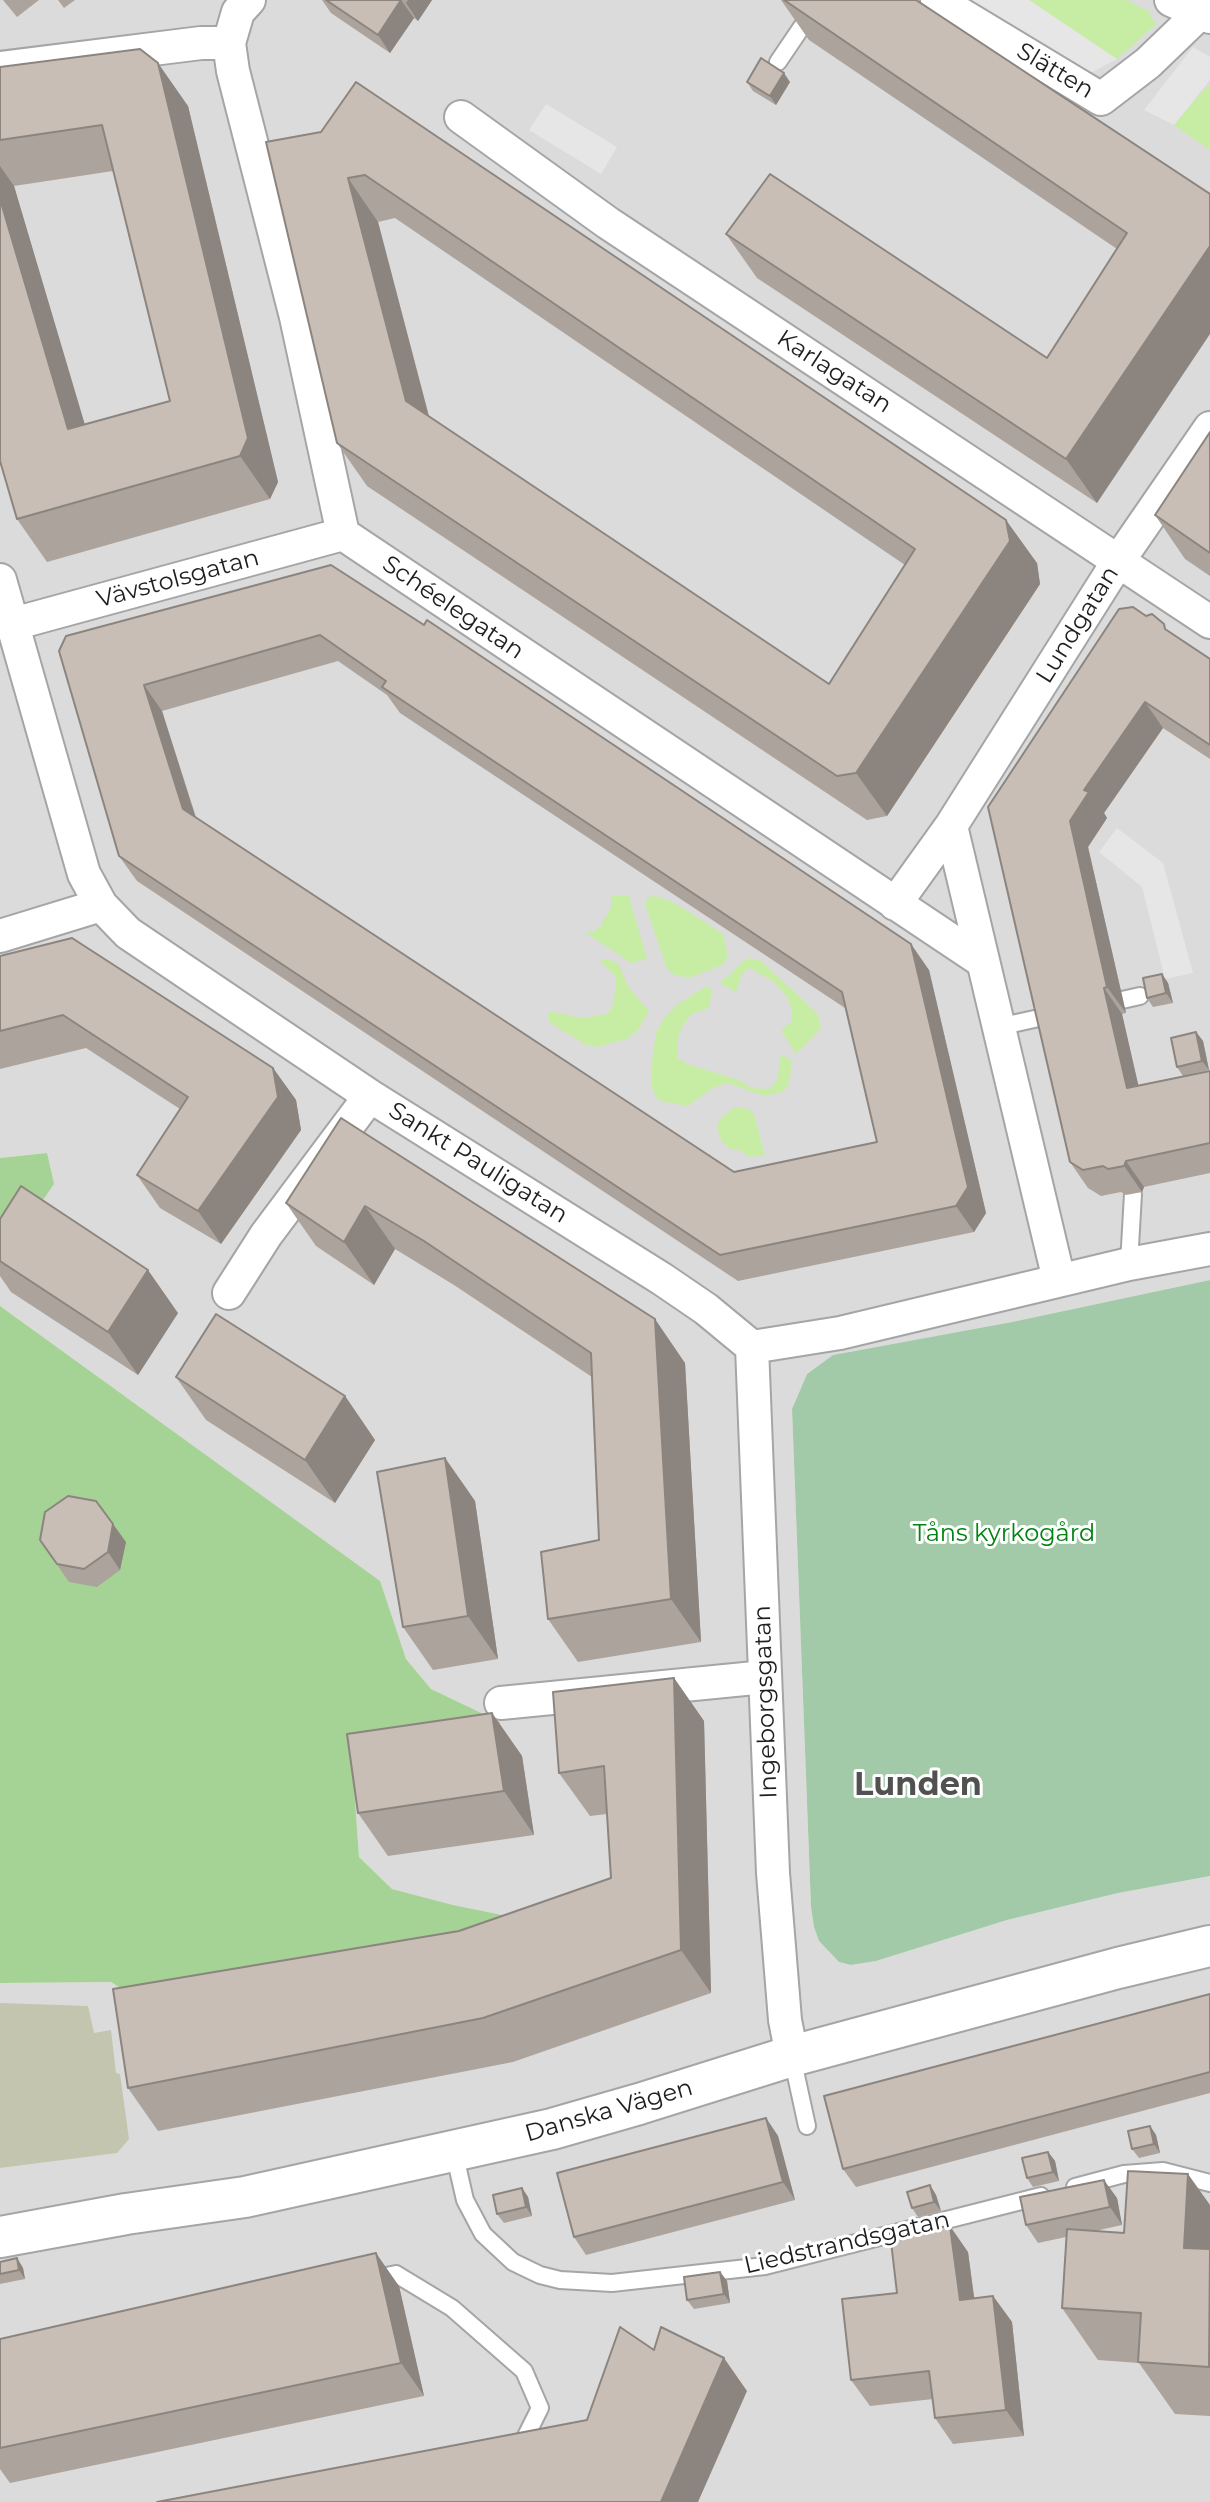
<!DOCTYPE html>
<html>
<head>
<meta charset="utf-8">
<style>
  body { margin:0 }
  canvas { display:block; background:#f0ece3 }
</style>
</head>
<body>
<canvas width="1210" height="2502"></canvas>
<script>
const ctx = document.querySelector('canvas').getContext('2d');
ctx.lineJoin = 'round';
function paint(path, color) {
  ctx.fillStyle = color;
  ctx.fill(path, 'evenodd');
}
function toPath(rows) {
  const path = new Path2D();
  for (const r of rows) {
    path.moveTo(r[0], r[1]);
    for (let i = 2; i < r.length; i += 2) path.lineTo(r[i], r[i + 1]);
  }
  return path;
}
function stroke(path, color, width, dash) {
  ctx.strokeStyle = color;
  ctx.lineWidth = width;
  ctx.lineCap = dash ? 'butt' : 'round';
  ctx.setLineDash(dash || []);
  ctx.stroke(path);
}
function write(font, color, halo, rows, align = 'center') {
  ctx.font = font + ' Montserrat,sans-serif';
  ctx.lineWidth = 6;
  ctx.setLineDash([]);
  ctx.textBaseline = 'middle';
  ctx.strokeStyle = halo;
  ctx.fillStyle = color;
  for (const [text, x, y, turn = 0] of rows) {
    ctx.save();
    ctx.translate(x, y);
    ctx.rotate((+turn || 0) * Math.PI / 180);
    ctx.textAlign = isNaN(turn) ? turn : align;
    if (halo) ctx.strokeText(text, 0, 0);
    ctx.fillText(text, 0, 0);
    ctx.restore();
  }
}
const residential = toPath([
  [0,0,1210,0,1210,1280,1012,1322,833,1355,807,1374,792,1409,811,1907,814,1927,819,1941,839,1962,851,1965,876,1961,1007,1920,1118,1893,1210,1876,1210,2502,0,2502,0,1983,111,1982,145,2004,512,1917,453,1905,392,1889,359,1857,353,1773,500,1722,431,1689,406,1659,379,1581,0,1306,0,1262,47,1153,0,1158]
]);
const construction = toPath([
  [0,2003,88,2006,94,2033,111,2030,116,2073,120,2074,129,2139,117,2153,0,2168]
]);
const grass = toPath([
  [1029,0,1127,0,1148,11,1156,24,1117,59],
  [1207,86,1210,86,1210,150,1174,125],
  [611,896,629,896,647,959,631,963,585,932,593,932,600,927,611,907],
  [652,896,660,897,678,905,723,934,728,956,724,964,690,978,675,975,667,969,646,907,646,900],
  [750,958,761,961,818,1014,821,1028,796,1054,781,1030,791,1022,792,1010,787,997,774,982,750,968,743,972,736,992,721,984,721,980,728,977,743,961],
  [607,959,618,963,629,988,649,1011,638,1030,627,1039,597,1047,586,1045,550,1023,548,1017,549,1011,582,1018,607,1014,612,1008,616,985,615,976,599,961],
  [707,986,712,990,709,1008,692,1014,682,1027,677,1041,677,1058,687,1064,736,1079,752,1088,769,1089,777,1080,781,1054,792,1061,789,1084,782,1092,764,1096,728,1083,713,1088,687,1106,661,1101,656,1097,652,1087,651,1068,656,1033,663,1020,675,1006],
  [740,1107,749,1109,754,1114,765,1155,750,1157,739,1150,732,1150,723,1143,719,1135,717,1127,720,1119,733,1108]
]);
const forest = toPath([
  [47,1153,54,1184,0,1262,0,1158],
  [0,1306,380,1581,406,1659,431,1689,500,1722,501,1746,353,1773,359,1857,392,1889,453,1905,512,1917,513,1957,145,2004,111,1982,0,1983]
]);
const cemetery = toPath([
  [1210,1280,1210,1876,1118,1893,1007,1920,876,1961,851,1965,839,1962,819,1941,814,1927,811,1907,792,1409,807,1374,833,1355,1012,1322]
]);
const parking = toPath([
  [969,0,1029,0,1117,59,1088,74],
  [1193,47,1210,57,1210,80,1174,125,1144,110],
  [546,104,617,147,601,174,529,130],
  [1117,828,1163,863,1193,973,1165,979,1142,887,1099,852]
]);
const service = toPath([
  [778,62,820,0],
  [1122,1000,1140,996],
  [998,1027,1048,1016],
  [1129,1264,1133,1194],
  [792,2057,807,2126],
  [454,2152,465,2200,483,2234,513,2262,540,2275,560,2280,612,2283,765,2266,1041,2196],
  [1075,2187,1124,2174,1163,2171,1210,2183],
  [372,2279,396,2274,452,2308,524,2371,540,2408,520,2448,517,2448]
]);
const minor = toPath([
  [249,0,238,12,229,43,233,71,296,317,343,534,982,961],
  [937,0,1101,99,1148,63,1200,13],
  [1171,0,1210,17],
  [0,68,201,43,229,43],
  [461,117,608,223,1210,622],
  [0,580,84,874,101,905,128,933,370,1096,662,1279,706,1309,752,1347,840,1333,1129,1264,1210,1249],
  [13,624,343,534],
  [895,904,951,826],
  [0,936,101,905],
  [1059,1280,951,826,1119,560,1210,428],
  [229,1293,266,1235,370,1096],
  [752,1347,773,1873,785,2020,792,2056],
  [501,1703,765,1677]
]);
const tertiary = toPath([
  [0,2237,126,2214,245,2197,552,2129,639,2104,792,2056,1118,1968,1210,1946]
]);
const wall = toPath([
  [3,0,39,0,17,17],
  [58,0,75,0,64,8],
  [322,0,432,0,418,21,414,18,390,53,331,13],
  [781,0,916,0,1210,194,1097,503,757,278,726,234,1047,358,1117,249,809,40],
  [0,67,188,106,278,482,270,499,47,562,17,519,0,461],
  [113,171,170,401,84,424,14,186],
  [747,82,790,82,776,105,753,91],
  [321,132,1037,563,1040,584,887,816,867,820,367,486,337,443],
  [395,218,905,565,829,684,429,416,378,222],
  [1210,432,1210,576,1185,559,1155,515],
  [331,565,929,970,986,1213,974,1232,738,1281,137,881,119,856,59,651],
  [338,661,387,695,400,713,845,1008,877,1142,734,1172,196,817,162,711],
  [1146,616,1210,659,1210,759,1163,728,1104,813,1107,818,1088,847,1126,1013,1122,1014,1138,1085,1210,1071,1210,1173,1144,1187,1142,1192,1126,1195,1121,1192,1101,1196,1088,1188,1070,1162,988,807],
  [0,956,273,1068,296,1100,301,1130,221,1244,160,1208,137,1175,180,1109,86,1048,0,1069],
  [1162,974,1168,983,1173,1003,1153,1007,1147,998],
  [1196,1032,1203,1041,1209,1070,1183,1076,1177,1067],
  [341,1118,685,1363,701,1642,578,1662,548,1619,599,1540,592,1377,454,1285,395,1249,374,1285,316,1246,286,1203],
  [0,1219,178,1313,138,1375,11,1292,0,1276],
  [176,1377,345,1396,375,1440,335,1503,206,1420],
  [445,1458,475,1501,498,1659,433,1670,403,1627],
  [40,1540,126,1542,120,1570,97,1587,69,1582],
  [674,1678,704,1721,711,1993,513,2062,158,2131,128,2088,459,1931,611,1878,607,1814,590,1816,559,1773],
  [492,1713,522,1756,534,1835,388,1856,358,1813],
  [1210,1994,1210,2093,856,2187,843,2169],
  [766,2118,778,2136,795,2200,586,2255,574,2237],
  [1150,2126,1156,2135,1160,2153,1139,2158,1132,2149],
  [1048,2152,1055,2161,1059,2181,1033,2187,1027,2178],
  [930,2185,936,2195,941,2211,918,2217,912,2208],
  [522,2188,528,2197,532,2216,504,2223,497,2214],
  [1117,2198,1122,2225,1095,2231,1124,2233,1210,2205,1210,2416,1175,2414,1139,2363,1098,2360,1062,2308,1066,2237,1038,2243,1026,2225],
  [968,2252,974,2299,993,2296,1012,2322,1024,2436,953,2444,935,2418,933,2399,870,2406,851,2380,897,2293],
  [17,2258,23,2268,25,2279,0,2284,0,2262],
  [720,2272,727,2281,730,2303,694,2309,687,2300],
  [399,2286,424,2396,10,2483,0,2469,0,2339]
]);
const shadedWall = toPath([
  [401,0,414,18,390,53,378,35],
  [408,0,432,0,418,21,406,3],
  [158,63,188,106,278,482,270,499,240,456],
  [784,73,790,82,776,105,770,96],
  [0,166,14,186,99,472,68,429,0,199],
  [348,178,378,222,436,444,406,401],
  [1210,246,1210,334,1097,503,1066,459],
  [1006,520,1037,563,1040,584,887,816,856,773],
  [144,685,162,711,201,835,183,809],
  [1145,702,1163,728,1104,813,1107,818,1088,847,1126,1013,1107,987,1070,821,1084,790],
  [911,944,929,970,986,1213,974,1232,956,1206],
  [1162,974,1168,983,1173,1003,1166,993],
  [1104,988,1122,1014,1145,1114,1127,1088],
  [1196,1032,1203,1041,1209,1070,1202,1061],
  [273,1068,296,1100,301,1130,221,1244,198,1211],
  [1126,1161,1144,1187,1142,1192,1124,1166],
  [365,1206,395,1249,374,1285,344,1242],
  [148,1270,178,1313,138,1375,108,1332],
  [655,1319,685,1363,701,1642,671,1599],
  [345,1396,375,1440,335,1503,305,1460],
  [445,1458,475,1501,498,1659,468,1616],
  [113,1524,126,1542,120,1570,108,1552],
  [674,1678,704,1721,711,1993,681,1950],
  [492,1713,522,1756,534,1835,504,1791],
  [766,2118,778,2136,795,2200,783,2182],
  [1150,2126,1156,2135,1160,2153,1154,2144],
  [1048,2152,1055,2161,1059,2181,1053,2172],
  [1188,2174,1210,2205,1210,2285,1184,2248],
  [1104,2180,1117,2198,1122,2225,1110,2207],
  [930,2185,936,2195,941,2211,934,2202],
  [522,2188,528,2197,532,2216,526,2207],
  [950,2226,968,2252,978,2326,960,2300],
  [376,2253,399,2286,424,2396,401,2363],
  [17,2258,23,2268,25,2279,19,2270],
  [720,2272,727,2281,730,2303,724,2294],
  [993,2296,1012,2322,1024,2436,1006,2410],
  [724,2358,747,2391,698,2502,661,2502]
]);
const building = toPath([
  [326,0,401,0,378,35,326,0],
  [784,0,916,0,1210,194,1210,246,1066,459,726,234,770,174,1047,358,1127,233,784,0],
  [140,49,158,63,248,438,240,456,17,519,0,461,0,199,68,429,170,401,102,125,0,140,0,67,140,49],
  [761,58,784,73,770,96,747,82,761,58],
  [356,82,1006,520,1010,541,856,773,837,776,337,443,266,142,321,132,356,82],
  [365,175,915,549,829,684,406,401,348,178,365,175],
  [1210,432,1210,553,1155,515,1210,432],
  [331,565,424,625,427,620,911,944,968,1187,956,1206,720,1255,119,856,59,651,66,636,331,565],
  [320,635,386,681,382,687,842,992,877,1142,734,1172,183,809,144,685,320,635],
  [1133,607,1146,616,1152,614,1164,624,1165,629,1210,659,1210,745,1145,702,1084,790,1089,792,1070,821,1107,987,1104,988,1127,1088,1210,1071,1210,1143,1126,1161,1124,1166,1108,1169,1103,1166,1083,1170,1070,1162,988,807,1119,609,1133,607],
  [72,938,273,1068,278,1097,198,1211,137,1175,188,1097,63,1015,0,1031,0,956,72,938],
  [1162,974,1166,993,1147,998,1143,978,1162,974],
  [1196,1032,1202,1061,1177,1067,1171,1038,1196,1032],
  [341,1118,655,1319,671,1599,548,1619,541,1552,599,1540,591,1353,424,1241,365,1206,344,1242,286,1203,341,1118],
  [21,1186,148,1270,108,1332,0,1261,0,1219,21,1186],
  [216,1314,345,1396,305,1460,176,1377,216,1314],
  [445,1458,468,1616,403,1627,377,1472,445,1458],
  [68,1496,96,1501,113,1524,108,1552,84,1569,57,1564,40,1540,45,1512,68,1496],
  [674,1678,681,1950,483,2018,128,2088,113,1989,459,1931,611,1878,604,1766,559,1773,553,1692,674,1678],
  [492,1713,504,1791,358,1813,347,1734,492,1713],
  [1210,1994,1210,2072,843,2169,824,2096,1210,1994],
  [766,2118,783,2182,574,2237,557,2173,766,2118],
  [1150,2126,1154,2144,1132,2149,1128,2131,1150,2126],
  [1048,2152,1053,2172,1027,2178,1022,2158,1048,2152],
  [1128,2171,1188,2174,1184,2248,1210,2249,1209,2367,1138,2362,1141,2313,1062,2308,1067,2229,1124,2233,1128,2171],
  [1104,2180,1110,2207,1026,2225,1020,2197,1104,2180],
  [930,2185,934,2202,912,2208,907,2192,930,2185],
  [522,2188,526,2207,497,2214,493,2195,522,2188],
  [950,2226,960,2300,993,2296,1006,2410,935,2418,929,2371,851,2380,842,2299,897,2293,890,2233,950,2226],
  [376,2253,401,2363,0,2448,0,2339,376,2253],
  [17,2258,19,2270,0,2274,0,2262,17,2258],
  [720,2272,724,2294,687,2300,684,2277,720,2272],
  [620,2327,654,2350,661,2327,724,2358,661,2502,157,2502,587,2420,620,2327]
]);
const streetNames = [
  ["Slätten",1055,71,31],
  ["Karlagatan",834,372,33],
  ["Vävstolsgatan",178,579,-15],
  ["Schéelegatan",453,608,34],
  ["Lundgatan",1078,625,-58],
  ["Sankt Pauligatan",478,1163,32],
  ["Ingeborgsgatan",766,1702,-92],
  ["Danska Vägen",609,2111,-16],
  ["Liedstrandsgatan",847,2243,-13]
];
const parkNames = [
  ["Tåns kyrkogård",1004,1534]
];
const districtNames = [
  ["Lunden",918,1786]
];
paint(residential, '#dcdbdb');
paint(construction, '#c4c5ae');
paint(grass, '#c7eda5');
paint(forest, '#a5d295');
paint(cemetery, '#a2caa9');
paint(parking, '#e6e6e6');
stroke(service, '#a5a5a5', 20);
stroke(minor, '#a5a5a5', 36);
stroke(tertiary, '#a5a5a5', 44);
stroke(service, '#fff', 16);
stroke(minor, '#fff', 32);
stroke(tertiary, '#fff', 40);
paint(wall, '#aca39d');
paint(shadedWall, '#8c857f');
paint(building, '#c8beb6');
stroke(building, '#8c857f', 2);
write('24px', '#1e1e1e', '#fff', streetNames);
write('24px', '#048312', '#fff', parkNames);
write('bold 32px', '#515151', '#fff', districtNames);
</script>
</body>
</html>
